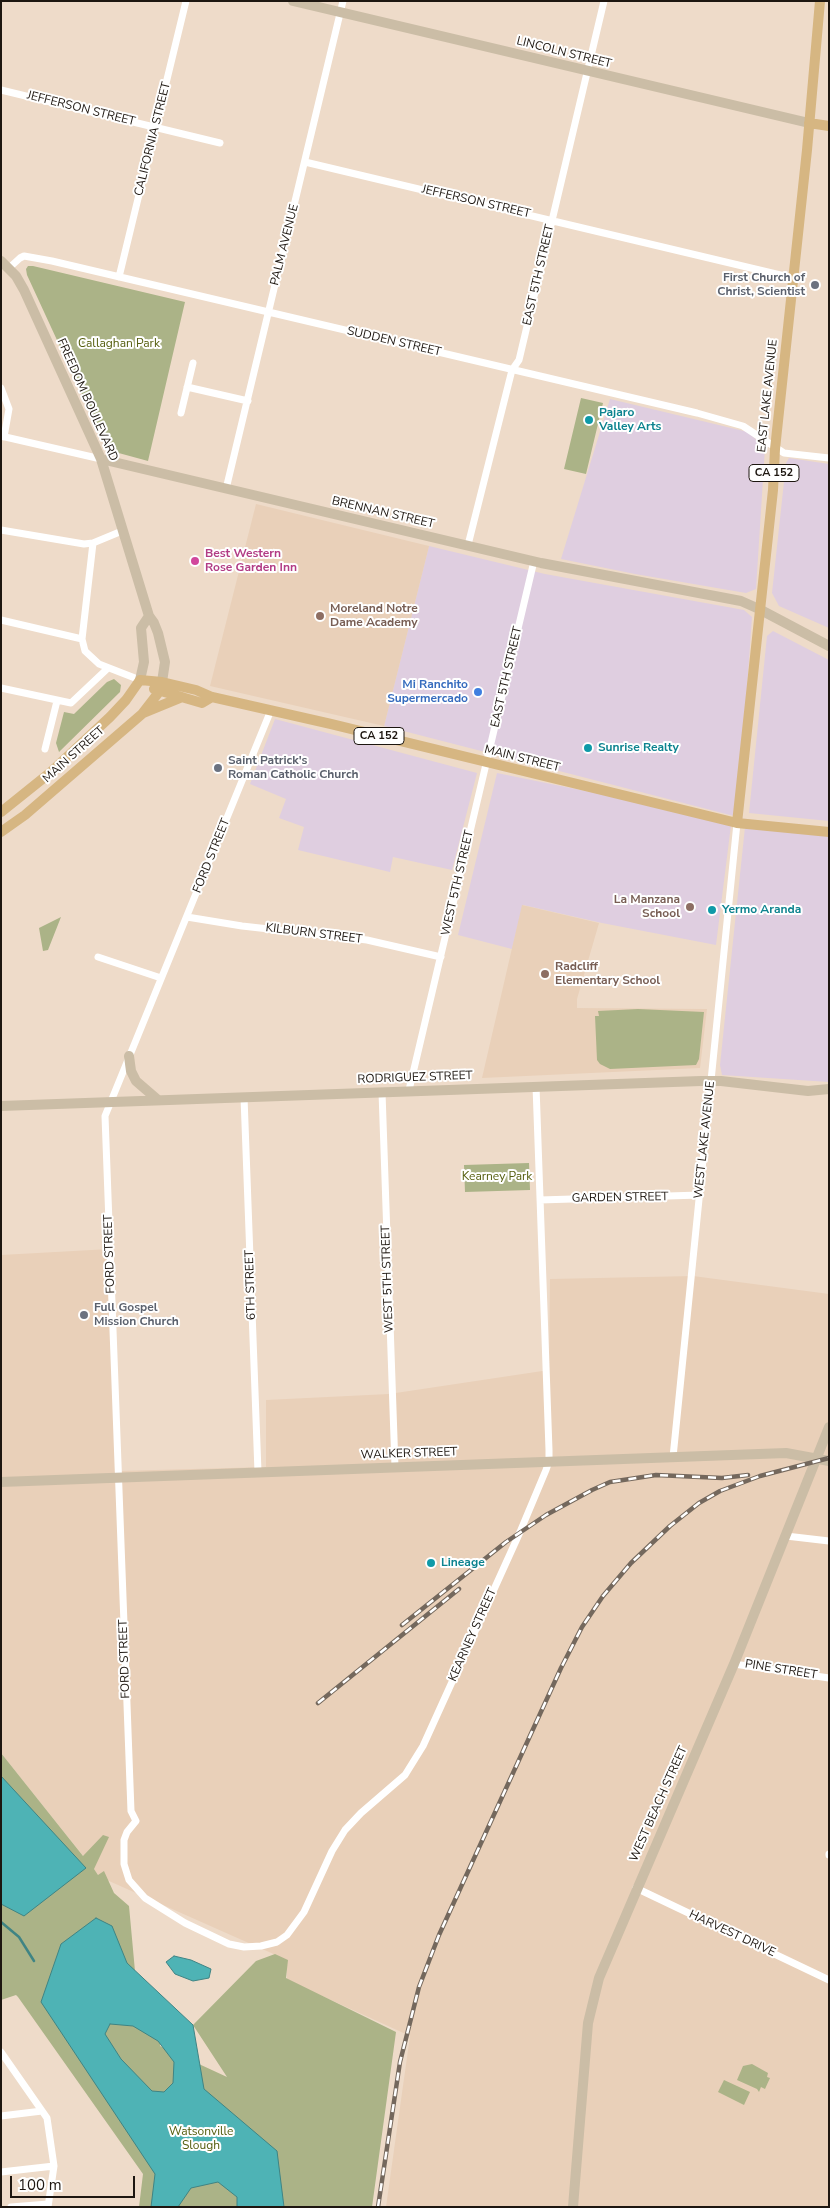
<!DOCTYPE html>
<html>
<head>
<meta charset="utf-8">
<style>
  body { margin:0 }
  #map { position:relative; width:830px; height:2208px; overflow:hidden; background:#eedbc9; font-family:"Nunito Sans",sans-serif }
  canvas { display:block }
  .frame { position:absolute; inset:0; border:2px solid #1d1610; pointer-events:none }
  .scale { position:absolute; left:10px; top:2176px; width:125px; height:22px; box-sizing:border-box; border:2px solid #1d1610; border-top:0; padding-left:6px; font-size:15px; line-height:18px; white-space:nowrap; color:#1d1610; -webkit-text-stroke:4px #fff; paint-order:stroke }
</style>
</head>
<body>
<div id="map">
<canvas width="830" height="2208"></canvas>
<div class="frame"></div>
<div class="scale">100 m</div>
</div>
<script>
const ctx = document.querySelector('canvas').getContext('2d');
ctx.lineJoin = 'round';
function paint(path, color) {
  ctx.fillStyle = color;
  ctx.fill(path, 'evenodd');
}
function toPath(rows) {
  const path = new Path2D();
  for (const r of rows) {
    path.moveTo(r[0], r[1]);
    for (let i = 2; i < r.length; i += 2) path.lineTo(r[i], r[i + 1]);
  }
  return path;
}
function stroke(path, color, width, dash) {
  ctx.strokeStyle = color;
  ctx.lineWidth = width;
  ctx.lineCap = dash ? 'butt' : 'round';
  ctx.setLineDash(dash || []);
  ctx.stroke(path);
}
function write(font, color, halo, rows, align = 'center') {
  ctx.font = font + ' "Nunito Sans",sans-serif';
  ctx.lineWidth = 4;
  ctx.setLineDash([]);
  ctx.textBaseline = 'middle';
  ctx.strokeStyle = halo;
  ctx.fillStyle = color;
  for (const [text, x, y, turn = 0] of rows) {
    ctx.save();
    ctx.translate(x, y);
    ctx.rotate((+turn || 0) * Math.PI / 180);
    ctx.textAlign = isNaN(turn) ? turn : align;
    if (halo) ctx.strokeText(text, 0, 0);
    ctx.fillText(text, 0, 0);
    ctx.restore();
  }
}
const commercial = toPath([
  [610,399,748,432,765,448,756,589,746,593,635,574,561,559],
  [789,458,829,464,829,628,779,606,772,593,786,463],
  [429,546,545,574,744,610,752,617,738,817,384,726],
  [773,631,829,660,829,821,749,813,767,636],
  [275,719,477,773,452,870,393,857,390,872,298,850,304,827,279,818,286,799,250,784],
  [497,773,605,795,731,825,716,945,602,923,523,905,512,949,458,935],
  [745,827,829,835,829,1082,722,1075,720,1065]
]);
const built = toPath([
  [256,504,429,546,384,726,210,686],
  [522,905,599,923,577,999,577,1008,707,1009,700,1068,482,1078],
  [110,1249,119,1471,266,1467,266,1400,389,1394,549,1370,550,1279,693,1276,829,1294,829,2207,386,2207,410,2036,287,1980,287,1960,100,1877,1,1753,1,1255]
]);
const green = toPath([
  [28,266,33,266,185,302,148,461,115,452,104,442,27,275,26,269],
  [581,398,603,403,586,474,564,469],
  [114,679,121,685,120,692,59,752,56,743,64,712,74,714,107,682],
  [61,917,48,950,43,951,39,928],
  [638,1009,704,1012,699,1059,696,1065,610,1069,600,1064,597,1060,595,1016,599,1016,598,1011],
  [529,1163,530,1190,465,1192,464,1165],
  [1,1753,83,1856,103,1835,109,1837,94,1869,98,1875,104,1871,114,1893,129,1906,136,1982,163,2018,160,2046,227,2077,193,2025,256,1961,275,1954,288,1960,286,1978,396,2032,372,2207,284,2207,283,2200,281,2207,139,2207,143,2174,18,1997,16,1995,1,2000],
  [752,2064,768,2073,767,2077,770,2078,765,2089,761,2087,759,2092,757,2089,737,2080,743,2066],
  [724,2080,750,2092,744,2105,718,2092]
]);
const water = toPath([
  [1,1776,86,1868,24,1916,1,1904,1,1776],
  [96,1918,112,1926,127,1963,193,2025,204,2089,277,2151,284,2207,237,2207,237,2197,218,2182,191,2188,178,2207,151,2207,155,2174,41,2002,61,1944,96,1918],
  [110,2024,133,2026,158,2041,174,2062,173,2083,164,2092,152,2091,121,2059,105,2034,110,2024],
  [174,1956,191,1960,211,1969,209,1978,193,1981,175,1974,166,1962,174,1956]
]);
const stream = toPath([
  [1,1922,19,1937,34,1961]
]);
const street = toPath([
  [1,90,220,143],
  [305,162,793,278],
  [9,268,20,258,24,256,52,261,697,413,743,426,784,453,829,458],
  [119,277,186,1],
  [187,387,248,401],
  [1,388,9,409,4,437],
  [181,413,193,363],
  [1,436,101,459],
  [226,489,343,1],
  [1,530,84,544,93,543,122,531],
  [468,545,512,370,519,360,604,1],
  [1,620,82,639,85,651,99,664,140,680],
  [82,639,93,543],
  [1,688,71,703,107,669],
  [271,710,105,1116,131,1811,136,1821,127,1832,124,1840,124,1864,129,1880,145,1898,185,1923,229,1944,244,1947,261,1946,277,1942,287,1935,304,1912,332,1851,345,1830,361,1813,405,1775,423,1746,520,1532,546,1470,549,1461,549,1450,536,1086],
  [45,749,57,701],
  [187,917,242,926,367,940,441,957],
  [98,957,161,978],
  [409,1090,534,561],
  [382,1092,395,1467],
  [244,1097,258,1472],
  [540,1200,700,1195],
  [673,1457,737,823],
  [786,1536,829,1541],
  [734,1664,829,1678],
  [829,1855,829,1854],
  [636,1888,829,1980],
  [1,2052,47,2118,54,2166,48,2207],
  [1,2116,42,2111],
  [1,2172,54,2166],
  [11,2207,48,2204]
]);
const secondary = toPath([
  [293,1,809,123],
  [1,261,16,276,24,290,101,459,149,616,154,623,158,633,165,662,162,682],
  [101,459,541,563,741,601,759,609,829,646],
  [140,680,144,662,141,628,149,616],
  [129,1056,131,1071,136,1081,158,1100],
  [1,1106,701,1081,721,1081,808,1091,829,1089],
  [1,1482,786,1453,829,1461],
  [573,2207,588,2023,599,1978,734,1664,829,1427]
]);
const primary = toPath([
  [809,123,829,126],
  [140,680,162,682,196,690,212,697,331,724,737,823,829,832],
  [154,689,202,703,212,697],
  [143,713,182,697],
  [1,812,51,772,110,717,126,700,140,680],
  [737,823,773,490,775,449,807,150,820,1],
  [1,832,25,815,142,714,159,692,162,682]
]);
const rail = toPath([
  [402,1625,506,1542,546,1515,592,1490,610,1482,656,1475,722,1478,748,1475],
  [318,1703,459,1589],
  [378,2207,400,2062,419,1987,439,1935,561,1668,582,1627,603,1596,631,1563,670,1526,699,1503,720,1491,760,1476,829,1458]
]);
const markers = [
  [815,285,5,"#6b7280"],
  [589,420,5,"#0f9aa8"],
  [195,561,5,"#d1479c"],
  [320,616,5,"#8d6e63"],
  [478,692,5,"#3f7fe0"],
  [588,748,5,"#0f9aa8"],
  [218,768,5,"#6b7280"],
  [690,907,5,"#8d6e63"],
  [712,910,5,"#0f9aa8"],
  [545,974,5,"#8d6e63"],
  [84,1315,5,"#6b7280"],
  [431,1563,5,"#0f9aa8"]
];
const shields = [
  [774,473,50],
  [379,736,50]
];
const shieldNames = [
  ["CA 152",774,473],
  ["CA 152",379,736]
];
const streetNames = [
  ["LINCOLN STREET",564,53,14],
  ["JEFFERSON STREET",81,109,14],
  ["CALIFORNIA STREET",153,139,-76],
  ["JEFFERSON STREET",476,202,13],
  ["PALM AVENUE",285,245,-76],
  ["EAST 5TH STREET",539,275,-77],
  ["SUDDEN STREET",394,342,13],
  ["EAST LAKE AVENUE",768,396,-84],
  ["FREEDOM BOULEVARD",87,400,66],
  ["BRENNAN STREET",383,513,13],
  ["EAST 5TH STREET",507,677,-77],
  ["MAIN STREET",74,755,-42],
  ["MAIN STREET",522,759,14],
  ["FORD STREET",212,856,-68],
  ["WEST 5TH STREET",458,883,-77],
  ["KILBURN STREET",314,934,7],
  ["RODRIGUEZ STREET",415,1078,-2],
  ["WEST LAKE AVENUE",705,1140,-84],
  ["GARDEN STREET",620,1198,-1],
  ["FORD STREET",110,1254,-92],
  ["WEST 5TH STREET",388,1279,-92],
  ["6TH STREET",251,1285,-92],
  ["WALKER STREET",409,1454,-2],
  ["KEARNEY STREET",473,1635,-66],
  ["FORD STREET",125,1659,-92],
  ["PINE STREET",781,1670,9],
  ["WEST BEACH STREET",659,1804,-66],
  ["HARVEST DRIVE",732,1934,25]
];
const worshipNames = [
  ["First Church of",805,278,"right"],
  ["Christ, Scientist",805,292,"right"],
  ["Saint Patrick's",228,761],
  ["Roman Catholic Church",228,775],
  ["Full Gospel",94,1308],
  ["Mission Church",94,1322]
];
const parkNames = [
  ["Callaghan Park",119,344],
  ["Kearney Park",497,1177],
  ["Watsonville",201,2132],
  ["Slough",201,2146]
];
const cultureNames = [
  ["Pajaro",599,413],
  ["Valley Arts",599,427],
  ["Sunrise Realty",598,748],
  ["Yermo Aranda",722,910],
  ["Lineage",441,1563]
];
const hotelNames = [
  ["Best Western",205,554],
  ["Rose Garden Inn",205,568]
];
const educationNames = [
  ["Moreland Notre",330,609],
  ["Dame Academy",330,623],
  ["La Manzana",680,900,"right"],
  ["School",680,914,"right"],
  ["Radcliff",555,967],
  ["Elementary School",555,981]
];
const shopNames = [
  ["Mi Ranchito",468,685],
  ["Supermercado",468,699]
];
paint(commercial, '#dfcee0');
paint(built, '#e9d0b9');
paint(green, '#abb387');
paint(water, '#4eb3b5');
stroke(water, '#3f8484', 1);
stroke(stream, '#3f8484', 2.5);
stroke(street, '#fff', 7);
stroke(secondary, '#cbbda6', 10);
stroke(primary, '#d6b682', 10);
stroke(rail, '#74685d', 4.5);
stroke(rail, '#fff', 2.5, [8]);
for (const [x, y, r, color] of markers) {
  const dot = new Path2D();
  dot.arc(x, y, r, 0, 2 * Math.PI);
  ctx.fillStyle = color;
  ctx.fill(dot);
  stroke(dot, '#fff', 2);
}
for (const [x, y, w] of shields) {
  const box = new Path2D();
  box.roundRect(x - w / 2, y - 8.5, w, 17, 4);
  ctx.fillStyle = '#fff';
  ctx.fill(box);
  stroke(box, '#1d1610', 1);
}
write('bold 11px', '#1d1610', null, shieldNames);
write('12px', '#1d1610', '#fff', streetNames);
write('bold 12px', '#5b616d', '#fff', worshipNames, 'left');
write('12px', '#555e0e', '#fff', parkNames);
write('bold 12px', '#0d838f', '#fff', cultureNames, 'left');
write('bold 12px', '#b23c85', '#fff', hotelNames, 'left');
write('bold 12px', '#785e54', '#fff', educationNames, 'left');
write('bold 12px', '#366cbe', '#fff', shopNames, 'right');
</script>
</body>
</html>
